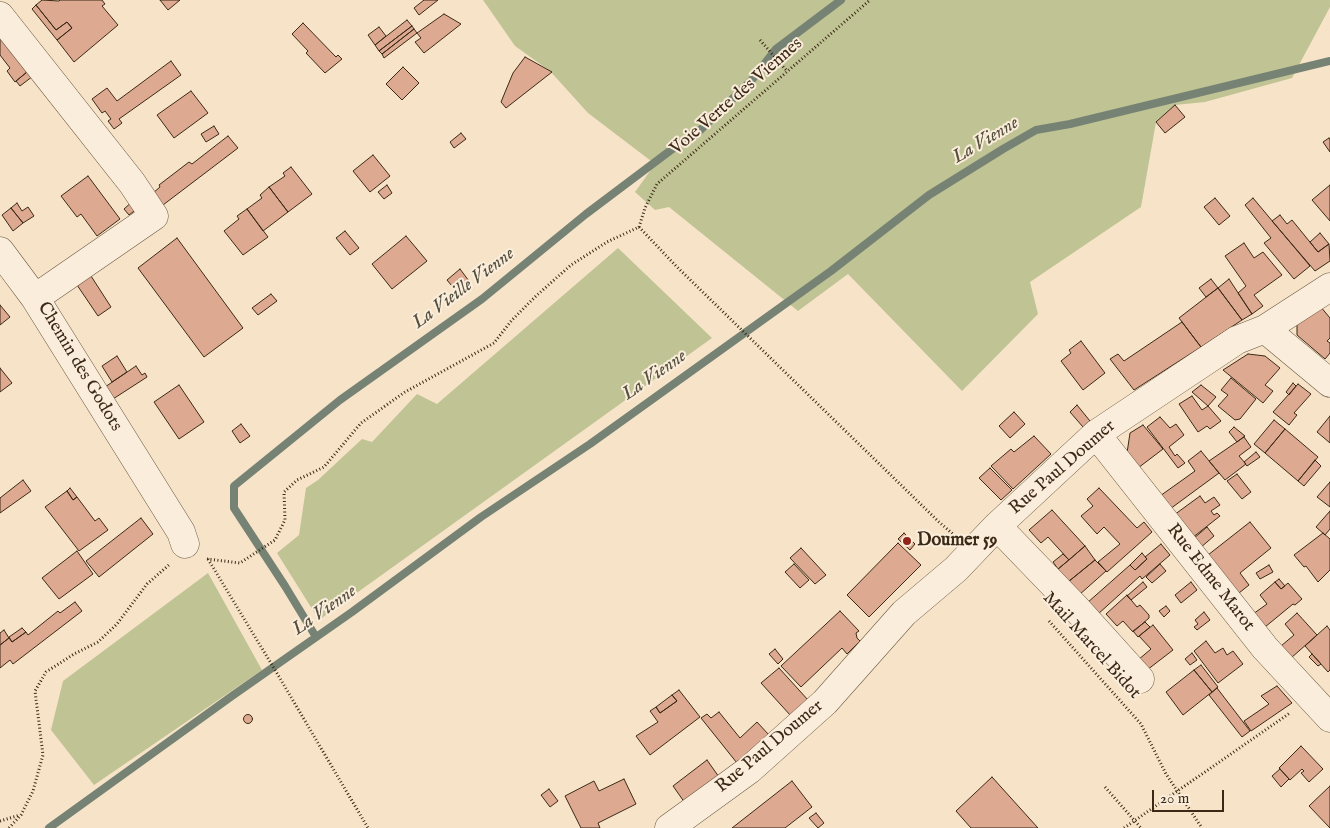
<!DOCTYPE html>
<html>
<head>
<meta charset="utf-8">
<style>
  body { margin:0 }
  #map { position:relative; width:1330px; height:828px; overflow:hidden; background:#f7e4c8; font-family:"IM FELL English",serif }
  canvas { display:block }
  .scale { position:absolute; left:1152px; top:790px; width:72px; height:22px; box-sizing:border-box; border:2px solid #3b2916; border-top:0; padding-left:6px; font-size:15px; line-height:18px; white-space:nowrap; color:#3b2916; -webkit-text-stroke:4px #faeddb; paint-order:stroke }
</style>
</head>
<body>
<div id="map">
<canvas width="1330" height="828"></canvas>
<div class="scale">20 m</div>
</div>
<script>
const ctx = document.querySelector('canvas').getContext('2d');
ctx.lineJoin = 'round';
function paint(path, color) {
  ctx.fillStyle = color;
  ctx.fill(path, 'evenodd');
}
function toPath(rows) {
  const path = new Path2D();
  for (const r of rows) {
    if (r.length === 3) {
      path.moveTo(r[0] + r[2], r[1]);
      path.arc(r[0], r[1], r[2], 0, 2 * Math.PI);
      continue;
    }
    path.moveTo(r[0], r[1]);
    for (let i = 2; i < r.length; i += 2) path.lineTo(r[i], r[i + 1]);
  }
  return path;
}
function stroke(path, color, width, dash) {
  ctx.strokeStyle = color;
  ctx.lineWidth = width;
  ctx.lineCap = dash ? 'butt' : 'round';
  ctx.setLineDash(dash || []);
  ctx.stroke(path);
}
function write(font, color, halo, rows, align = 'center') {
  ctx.font = font + ' "IM FELL English",serif';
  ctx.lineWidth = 4;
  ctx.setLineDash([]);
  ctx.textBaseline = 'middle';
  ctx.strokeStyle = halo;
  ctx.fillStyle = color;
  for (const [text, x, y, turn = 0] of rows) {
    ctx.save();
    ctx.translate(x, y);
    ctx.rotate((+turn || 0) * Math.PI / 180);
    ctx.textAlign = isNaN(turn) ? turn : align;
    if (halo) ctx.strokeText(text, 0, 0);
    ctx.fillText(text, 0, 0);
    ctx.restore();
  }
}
const green = toPath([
  [483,0,1330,0,1330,7,1292,78,1205,102,1175,105,1156,122,1141,207,1030,282,1038,314,962,391,848,274,798,311,669,207,655,210,635,192,655,164,588,113,550,71,515,46],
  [618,248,712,338,319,620,277,553,299,535,306,488,318,480,362,439,372,442,417,394,437,404],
  [208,573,262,670,94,785,51,730,63,681]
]);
const stream = toPath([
  [316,637,285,586,234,508,234,486,340,400,482,299,586,214,683,141,692,138,751,81,776,49,841,0],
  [49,828,232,696,352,612,481,517,590,444,831,271,929,195,1003,149,1036,130,1070,124,1330,61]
]);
const building = toPath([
  [42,0,59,1,60,0,102,0,105,4,102,6,118,25,74,62,57,40,72,28,67,22,56,30,36,5,42,0],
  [160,0,180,0,168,10,160,0],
  [424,0,438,0,419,15,414,8,424,0],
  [36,5,56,30,67,22,72,28,57,40,32,9,36,5],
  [444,14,461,24,424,53,415,42,421,38,417,33,444,14],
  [407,20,412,26,379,51,375,45,407,20],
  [303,23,336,57,338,55,342,59,325,73,306,53,308,51,292,34,303,23],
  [412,26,414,29,382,54,379,51,412,26],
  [0,27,28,71,15,82,7,71,10,68,0,55,0,27],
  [379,27,386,36,375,45,368,35,379,27],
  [414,29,417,33,384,58,382,54,414,29],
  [525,57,552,72,506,108,501,102,513,73,525,57],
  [171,61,181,75,119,119,122,123,114,129,108,121,111,119,105,111,102,113,92,99,107,88,117,101,171,61],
  [403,67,419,83,402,100,386,84,403,67],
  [32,68,37,73,20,86,16,81,32,68],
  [191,91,208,113,174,138,157,115,191,91],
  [1175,105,1185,117,1165,133,1156,122,1175,105],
  [214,126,219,134,206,142,201,134,214,126],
  [461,133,466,139,454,148,450,142,461,133],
  [228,136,238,148,163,205,153,193,160,187,159,185,189,162,192,164,228,136],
  [1329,138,1330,140,1330,152,1323,142,1329,138],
  [373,155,390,176,370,192,353,171,373,155],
  [291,167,312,194,288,212,269,187,285,176,283,173,291,167],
  [88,176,120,219,97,236,81,214,77,217,61,196,88,176],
  [387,185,392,193,384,199,378,192,387,185],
  [1330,185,1330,221,1312,200,1330,185],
  [269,187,288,212,263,231,247,209,262,198,260,195,269,187],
  [1215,198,1230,216,1219,225,1204,207,1215,198],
  [1253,198,1310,266,1294,279,1264,243,1271,238,1245,205,1253,198],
  [133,201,138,208,129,215,124,209,133,201],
  [17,203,22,211,28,207,34,216,23,223,11,208,17,203],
  [11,208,23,223,13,231,2,215,11,208],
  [247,209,268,237,243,255,224,231,239,219,237,216,247,209],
  [1280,215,1287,224,1292,220,1318,252,1329,244,1330,261,1315,271,1272,221,1280,215],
  [345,231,359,248,350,255,336,238,345,231],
  [1320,233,1329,244,1318,252,1310,242,1320,233],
  [406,236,427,261,392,289,372,264,406,236],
  [177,238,243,328,204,357,138,268,177,238],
  [1244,243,1254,258,1263,252,1282,275,1254,295,1263,306,1252,314,1238,293,1246,286,1225,256,1244,243],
  [460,269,469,281,456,291,447,280,460,269],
  [91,276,111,307,98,316,77,285,91,276],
  [1211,279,1218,288,1206,297,1199,288,1211,279],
  [1229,279,1252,314,1242,320,1218,288,1229,279],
  [1218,288,1242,320,1201,347,1179,318,1218,288],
  [271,294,277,301,258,315,252,308,271,294],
  [0,305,10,317,0,325,0,305],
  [1320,306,1330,318,1330,338,1327,341,1330,343,1330,353,1325,359,1297,335,1297,321,1320,306],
  [1182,322,1201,347,1134,390,1110,359,1118,354,1124,361,1182,322],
  [1081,341,1105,373,1083,390,1061,361,1071,353,1069,350,1081,341],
  [1248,354,1265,356,1280,368,1265,385,1273,391,1263,403,1223,370,1248,354],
  [117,356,127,372,112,382,102,366,117,356],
  [136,366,142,375,145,373,147,377,113,399,105,387,136,366],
  [0,368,12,383,0,392,0,368],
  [1231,378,1256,399,1240,419,1235,420,1218,406,1228,395,1221,390,1231,378],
  [1293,383,1296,386,1289,395,1286,392,1293,383],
  [1298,384,1311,394,1294,413,1297,415,1289,425,1273,412,1298,384],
  [179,385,204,422,179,439,154,402,179,385],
  [1201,385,1216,397,1208,406,1192,392,1201,385],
  [1192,396,1202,410,1208,406,1221,421,1210,429,1207,426,1198,432,1179,404,1192,396],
  [1077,405,1090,421,1083,427,1070,412,1077,405],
  [1014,412,1025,424,1010,438,999,426,1014,412],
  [1330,416,1330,443,1317,432,1330,416],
  [1160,417,1170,428,1176,424,1184,435,1169,447,1175,456,1177,454,1185,463,1178,468,1147,427,1160,417],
  [1274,420,1285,429,1265,453,1254,444,1274,420],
  [241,424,250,436,240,443,232,431,241,424],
  [1143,425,1163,449,1138,468,1127,453,1130,433,1143,425],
  [1234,427,1245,436,1237,442,1229,432,1234,427],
  [1285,429,1318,457,1298,481,1265,453,1285,429],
  [1034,436,1051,454,1013,489,991,466,1011,449,1014,452,1034,436],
  [1244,437,1251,447,1239,456,1246,464,1225,480,1209,461,1244,437],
  [1201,451,1219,473,1170,509,1160,496,1195,471,1188,461,1201,451],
  [1256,452,1260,457,1247,466,1244,462,1256,452],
  [1315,460,1321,466,1304,486,1298,481,1315,460],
  [990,468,1012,490,1001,500,979,478,990,468],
  [1237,474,1251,492,1242,499,1227,481,1237,474],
  [23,480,31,491,0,513,0,498,23,480],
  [1330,482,1330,507,1317,497,1330,482],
  [70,488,77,497,73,500,67,491,70,488],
  [1099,488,1137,528,1144,522,1152,532,1107,572,1098,562,1120,544,1104,527,1097,534,1081,516,1093,506,1087,499,1099,488],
  [67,491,73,500,77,497,95,521,99,518,108,530,79,551,45,507,67,491],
  [1200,496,1205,503,1214,497,1220,505,1211,511,1214,515,1217,513,1220,516,1192,538,1174,515,1200,496],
  [1052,510,1085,546,1069,560,1048,537,1041,543,1029,530,1052,510],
  [1330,511,1330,529,1325,535,1316,527,1330,511],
  [141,518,153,534,99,577,86,561,141,518],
  [1250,522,1271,548,1240,573,1249,585,1239,593,1208,555,1250,522],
  [1207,527,1214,536,1200,548,1193,539,1207,527],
  [904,533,915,544,910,550,898,539,904,533],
  [1323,533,1330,539,1330,570,1318,582,1306,566,1304,567,1294,555,1323,533],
  [898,543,921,565,869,617,847,595,898,543],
  [1161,544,1170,555,1142,579,1140,576,1097,615,1087,603,1130,565,1135,570,1147,559,1145,557,1161,544],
  [1085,546,1095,560,1068,582,1057,570,1085,546],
  [801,548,826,575,815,584,790,558,801,548],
  [77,551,93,574,59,599,42,578,77,551],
  [1142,553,1147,559,1135,570,1130,565,1142,553],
  [1063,554,1069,560,1058,569,1053,562,1063,554],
  [1095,560,1106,571,1079,595,1068,582,1095,560],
  [794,564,809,580,800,588,785,572,794,564],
  [1160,564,1166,571,1152,583,1146,577,1160,564],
  [1269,565,1273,572,1260,579,1256,573,1269,565],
  [1279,579,1285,586,1281,589,1275,582,1279,579],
  [1143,582,1147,587,1131,600,1127,596,1143,582],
  [1191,582,1197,590,1181,603,1175,595,1191,582],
  [1275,582,1281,589,1288,583,1302,599,1295,605,1293,604,1265,627,1253,614,1267,604,1260,595,1275,582],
  [1127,595,1137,607,1140,605,1149,615,1149,618,1133,632,1123,621,1117,626,1106,614,1127,595],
  [75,602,82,611,13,664,10,660,0,668,0,645,9,638,12,642,26,632,28,635,58,611,60,613,75,602],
  [1166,606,1170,611,1164,617,1159,611,1166,606],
  [840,611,859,631,856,633,857,638,860,641,847,654,842,648,801,687,781,666,840,611],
  [1204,612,1210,620,1197,630,1194,627,1198,624,1195,620,1204,612],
  [1297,613,1317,635,1291,658,1281,646,1294,635,1285,624,1297,613],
  [1145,622,1150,627,1138,637,1133,631,1145,622],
  [1153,625,1173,650,1147,670,1138,660,1151,649,1139,636,1153,625],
  [1327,626,1330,630,1330,670,1328,672,1305,646,1327,626],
  [22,628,26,632,12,642,9,637,22,628],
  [4,630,9,638,0,645,0,633,4,630],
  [1206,641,1215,653,1223,648,1227,655,1233,651,1243,664,1218,683,1194,651,1206,641],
  [775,649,783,659,778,664,769,654,775,649],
  [1192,653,1197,660,1190,665,1185,659,1192,653],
  [1312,654,1321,664,1318,666,1309,657,1312,654],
  [1201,665,1218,687,1212,692,1194,670,1201,665],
  [779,668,808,700,791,716,761,683,779,668],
  [1194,670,1212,692,1183,715,1166,692,1194,670],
  [1277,686,1292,703,1251,731,1244,721,1269,704,1261,696,1277,686],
  [1217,688,1250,731,1242,737,1209,695,1217,688],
  [679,690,700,717,650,755,636,736,658,722,650,711,656,707,660,713,677,701,672,695,679,690],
  [672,695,677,701,660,713,656,707,672,695],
  [719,712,740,738,757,722,769,735,737,763,701,718,707,714,711,718,719,712],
  [248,719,4.5],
  [1301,746,1323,769,1309,782,1301,773,1304,771,1302,769,1290,780,1279,768,1301,746],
  [707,760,719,777,685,803,673,786,707,760],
  [1280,769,1289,779,1281,787,1272,776,1280,769],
  [992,777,1038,828,971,828,956,811,992,777],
  [624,779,636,804,598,823,600,828,581,828,565,796,594,781,599,791,624,779],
  [792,781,812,807,785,828,732,828,792,781],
  [1330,786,1330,828,1309,806,1330,786],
  [549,789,558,801,550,807,541,795,549,789],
  [816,813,824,823,818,828,809,818,816,813]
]);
const path = toPath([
  [760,40,787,71],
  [639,227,676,266,939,522,954,535],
  [207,559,240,563,275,540,285,520,284,492,297,480,324,467,361,423,405,392,494,343,512,320,536,296,571,265,607,242,639,227,645,208,657,184,870,0],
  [208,559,278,675,368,828],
  [1049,621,1141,724,1166,774,1202,828],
  [1105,787,1141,828],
  [0,821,20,815],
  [9,828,21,815,33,791,43,755,35,691,46,672,74,654,98,642,117,624,147,584,170,564],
  [1124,828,1290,713]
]);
const minor = toPath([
  [0,16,132,183,154,216,35,298,181,532,185,544],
  [0,251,35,298],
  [1265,329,1330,383],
  [1096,434,1265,648,1330,718],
  [997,526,1075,607,1140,679],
  [669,828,749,770,825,702,904,613,956,569,997,526,1096,434,1237,340,1265,329,1330,287]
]);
const markers = [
  [907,541,5,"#8f2418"]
];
const streetNames = [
  ["Voie Verte des Viennes",737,97,-41],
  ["Chemin des Godots",79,367,59],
  ["Rue Paul Doumer",1063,468,-41],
  ["Rue Edme Marot",1210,578,52],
  ["Mail Marcel Bidot",1091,646,48],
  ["Rue Paul Doumer",770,747,-40]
];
const poiNames = [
  ["Doumer 59",917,541]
];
const waterNames = [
  ["La Vienne",986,141,-31],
  ["La Vieille Vienne",464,289,-37],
  ["La Vienne",655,376,-35],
  ["La Vienne",325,611,-35]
];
paint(green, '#c0c393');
stroke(stream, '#768374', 8);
paint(building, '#dea991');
stroke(building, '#3b2916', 1);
stroke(minor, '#6a5842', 29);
stroke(path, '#3b2916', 3, [1, 2.5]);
stroke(minor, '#faeddb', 28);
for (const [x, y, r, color] of markers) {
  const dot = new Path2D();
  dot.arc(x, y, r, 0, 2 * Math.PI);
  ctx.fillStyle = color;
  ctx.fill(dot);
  stroke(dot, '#faeddb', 2);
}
write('18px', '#3b2916', '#faeddb', streetNames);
write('bold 18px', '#3b2916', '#faeddb', poiNames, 'left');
write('italic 19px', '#544e3d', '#faeddb', waterNames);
</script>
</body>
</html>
